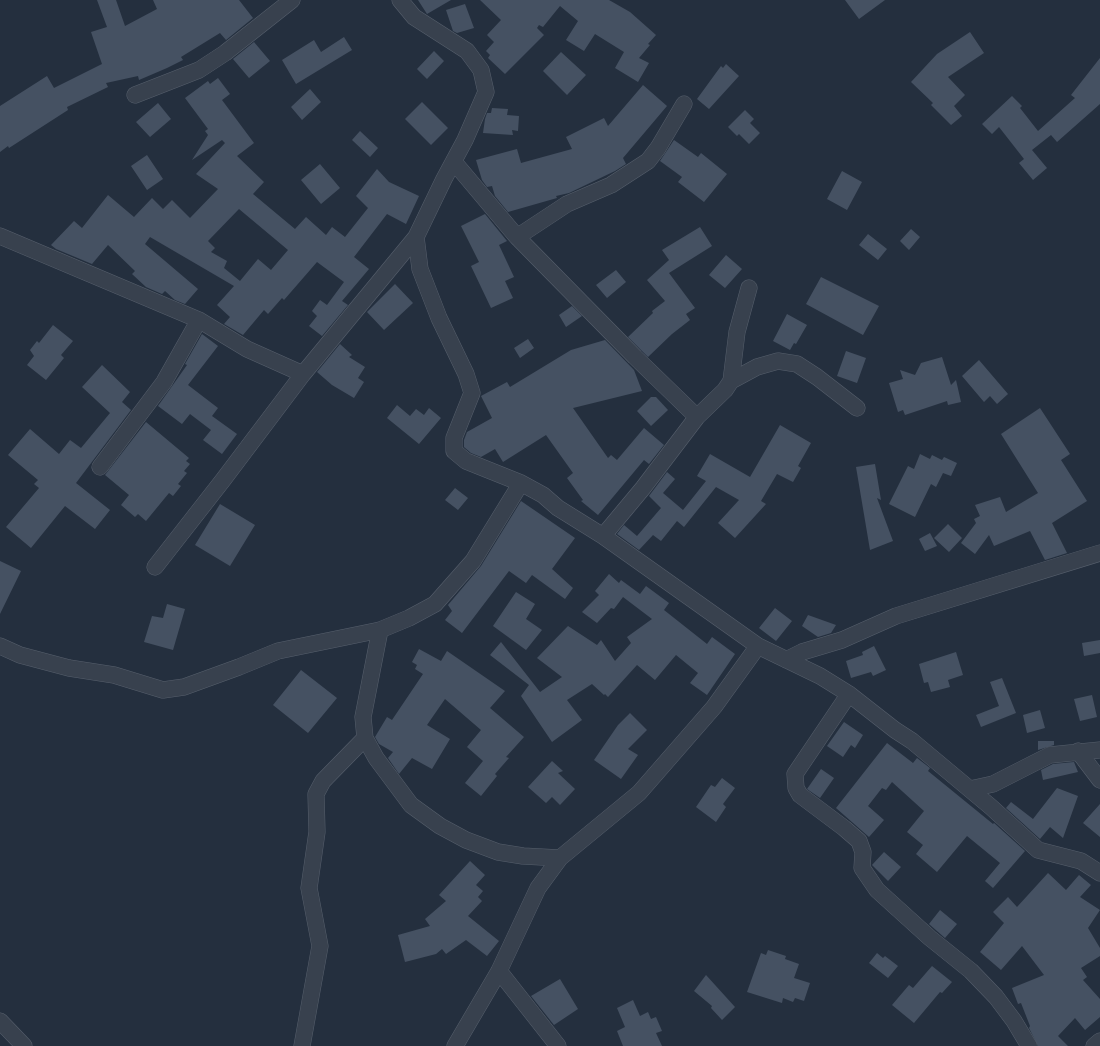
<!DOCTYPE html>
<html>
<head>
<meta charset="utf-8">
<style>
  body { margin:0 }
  canvas { display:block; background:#242f3e }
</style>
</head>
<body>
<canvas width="1100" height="1046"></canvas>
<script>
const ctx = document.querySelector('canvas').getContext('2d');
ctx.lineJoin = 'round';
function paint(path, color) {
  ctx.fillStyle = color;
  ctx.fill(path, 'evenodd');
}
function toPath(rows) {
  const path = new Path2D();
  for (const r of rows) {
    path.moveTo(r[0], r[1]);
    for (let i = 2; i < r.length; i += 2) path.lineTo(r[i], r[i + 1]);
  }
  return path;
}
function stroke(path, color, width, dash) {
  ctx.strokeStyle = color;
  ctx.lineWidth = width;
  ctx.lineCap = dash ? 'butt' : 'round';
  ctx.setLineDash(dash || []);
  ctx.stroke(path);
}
const building = toPath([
  [97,0,116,0,125,26,157,9,153,0,239,0,253,18,226,40,220,33,181,57,183,60,167,68,139,80,138,76,106,83,108,87,67,107,68,110,9,148,8,146,0,152,0,106,47,76,54,88,102,64,91,32,107,27],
  [418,0,451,0,427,14],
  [480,0,609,0,630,12,656,35,648,44,650,45,639,58,649,63,638,82,615,68,624,52,595,34,584,51,566,40,578,21,560,6,543,27,539,25,537,28,544,35,505,74,488,58,490,55,486,51,494,42,487,35,501,20],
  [845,0,885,0,859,19],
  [465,4,474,28,457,33,453,31,446,10],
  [970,32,984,53,948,77,965,95,954,106,962,116,951,125,931,105,933,103,911,82,937,54],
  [344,37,352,50,296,84,282,60,314,40,321,52],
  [254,42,270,61,249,78,233,59],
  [434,51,444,61,427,79,417,69],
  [561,52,586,75,567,95,543,71],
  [1100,58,1100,104,1057,142,1051,135,1032,150,1047,168,1033,180,1019,163,1024,159,999,127,992,134,982,124,1012,96,1022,106,1020,108,1038,131,1075,98,1071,95],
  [726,64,739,76,709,109,697,99,721,66,723,68],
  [218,78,230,94,222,100,254,143,237,156,264,182,253,194,295,229,306,217,326,235,332,227,345,237,368,208,356,196,377,169,389,182,419,196,406,224,387,214,354,257,369,269,342,301,348,305,322,336,309,326,317,316,312,311,320,300,327,305,344,282,317,262,284,300,282,298,268,314,264,310,243,335,224,324,230,317,217,305,234,286,150,237,145,244,198,289,185,304,175,300,165,291,162,294,146,287,132,274,135,271,108,245,92,264,56,249,51,245,74,221,82,228,108,195,134,217,152,198,163,209,172,200,190,218,218,189,196,174,225,143,222,140,192,160,208,135,205,131,208,129,185,98,208,81,210,84],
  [239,209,288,250,271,270,258,259,240,281,224,268,227,261,211,252,215,248,208,241],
  [643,85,667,106,623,158,626,164,615,171,569,193,556,196,557,198,508,212,495,196,492,186,487,187,482,180,476,160,517,149,521,163,572,149,566,137,604,118,608,126],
  [310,89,321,102,302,120,291,107],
  [422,102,448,128,431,145,405,119],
  [158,103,171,119,150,137,136,122],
  [492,108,508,109,507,115,519,116,518,131,512,130,513,135,483,133,485,119,487,113,491,113],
  [745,110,754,119,750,123,760,133,749,144,739,134,737,136,728,127],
  [360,131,378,148,370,157,352,140],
  [674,140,698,157,701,153,727,174,704,202,678,182,682,177,660,161],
  [147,155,163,179,147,190,131,166],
  [320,164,340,188,321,204,301,180],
  [842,171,862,182,847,210,827,199],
  [485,214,507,241,499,245,514,277,505,281,513,298,491,308,471,266,479,262,461,226],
  [700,227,712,246,669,273,695,308,686,314,690,320,672,334,648,357,628,337,653,313,652,311,665,301,647,280,669,260,662,250],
  [911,229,920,237,909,250,900,241],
  [868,234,887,249,878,260,859,245],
  [726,255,742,269,725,288,709,275],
  [616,270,626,282,607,298,596,285],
  [821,277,879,306,863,335,806,304],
  [395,284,413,303,384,330,367,312],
  [572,306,582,316,566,327,559,315],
  [787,314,807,325,796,344,794,343,790,350,773,341],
  [53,325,73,341,61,355,64,358,46,380,27,365,34,356,30,350,37,341,39,343],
  [202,334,218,346,188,385,218,408,212,416,237,434,222,454,203,440,211,430,190,414,182,424,158,406,187,365,185,364],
  [528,339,534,348,520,358,514,348],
  [605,340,634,370,642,391,573,408,608,458,611,455,617,460,644,428,664,445,649,464,644,460,598,515,581,501,583,500,567,478,573,473,546,435,503,462,495,449,481,457,471,453,464,447,464,440,467,432,492,418,481,396,507,382,510,387,571,350],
  [340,344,352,355,349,357,365,367,358,378,364,382,354,398,332,385,317,372],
  [846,351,866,358,857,383,837,376],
  [942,357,951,385,956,380,961,402,948,405,947,401,905,415,903,410,898,412,889,383,903,379,900,370,915,375,921,363],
  [979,360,1008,394,997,404,990,396,984,402,962,376],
  [102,365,130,392,122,402,131,410,76,483,110,510,95,529,65,506,31,548,6,527,39,488,34,484,38,480,8,455,30,429,59,454,70,440,81,448,110,413,82,387],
  [651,397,656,397,668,410,651,426,637,411],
  [397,405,410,416,416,409,424,415,429,408,441,418,419,444,387,418],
  [1040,408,1070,454,1061,460,1087,501,1052,523,1067,553,1045,560,1030,531,994,546,989,535,975,554,961,543,976,523,974,519,980,516,975,505,1000,497,1006,512,1038,493,1001,434],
  [146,422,189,458,186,461,190,464,184,471,187,473,178,484,181,486,173,496,169,493,146,521,138,514,135,517,121,505,129,495,105,475],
  [780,425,811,443,798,466,801,468,793,482,777,474,761,501,766,504,735,538,718,523,739,500,716,487,684,527,677,521,661,541,653,535,639,550,617,534,624,525,637,536,661,508,649,496,667,472,675,479,663,493,683,510,706,481,697,476,710,454,750,477],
  [920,454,930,459,932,455,942,460,944,457,957,463,951,476,943,473,936,487,931,484,915,517,889,504,908,466,914,469],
  [875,464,881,500,877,498,893,541,870,550,856,467],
  [455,488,468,498,458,510,445,500],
  [521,501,575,538,552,569,573,588,565,599,532,575,526,583,509,571,462,633,445,620,452,611,448,605,481,566],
  [220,504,255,525,230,566,195,545],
  [948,524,962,538,949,552,934,538],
  [930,533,937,546,925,551,919,539],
  [0,561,21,571,0,614],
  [609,574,619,583,621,580,640,594,646,586,669,603,664,610,707,644,712,637,735,654,707,695,690,683,698,673,676,655,655,680,637,665,608,697,605,694,604,695,592,684,567,700,582,720,552,742,521,696,529,685,490,655,501,642,540,692,562,677,537,658,568,626,597,645,601,640,615,661,631,643,627,637,652,619,623,597,614,609,611,608,597,623,582,612,599,595,595,591],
  [516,592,535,604,526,619,542,630,526,650,493,626],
  [167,604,185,609,173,650,144,642,152,616,163,618],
  [775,608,792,621,776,641,759,628],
  [808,615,836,625,831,633,818,637,802,626],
  [1100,640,1100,653,1084,656,1082,643],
  [874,646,886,670,873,676,871,672,851,678,846,661,863,655,862,652],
  [419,649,441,661,447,651,505,691,490,708,524,737,506,757,509,758,495,774,497,776,481,796,465,783,483,761,467,747,481,730,445,699,427,725,450,739,432,769,412,758,399,774,388,758,393,752,379,744,375,737,387,717,392,720,423,674,415,669,417,665,412,662],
  [956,652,963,675,948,680,950,687,931,692,928,682,924,683,919,664],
  [301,670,337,698,308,733,273,705],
  [1002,678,1016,713,981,727,976,715,999,706,990,682],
  [1092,695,1097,717,1080,721,1074,699],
  [1040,710,1045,728,1027,733,1023,715],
  [630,713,647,730,628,749,638,755,621,779,594,760,618,725],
  [844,722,863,735,855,748,851,745,843,757,827,746],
  [1038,741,1054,741,1054,745,1038,750],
  [887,743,913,763,917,758,930,768,928,771,993,824,994,823,1025,851,993,888,985,881,1000,863,967,836,937,872,916,854,923,845,907,832,924,811,892,782,886,790,882,788,868,806,884,820,869,837,836,808],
  [552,761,563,771,558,773,575,789,560,805,552,797,546,803,528,787],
  [1074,762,1078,772,1043,780,1041,770,1053,764],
  [821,769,834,778,820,798,807,789],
  [722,778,735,788,723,804,726,807,716,822,696,807,711,785,715,787],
  [1057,788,1078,796,1063,838,1050,827,1040,839,1006,808,1011,802,1033,819],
  [1100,804,1100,837,1083,823],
  [884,852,901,867,888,881,872,865],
  [470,861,485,875,476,885,483,891,478,897,482,901,468,916,499,941,487,956,466,940,446,954,442,949,436,954,405,962,398,935,430,926,425,919,446,901,439,895],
  [1048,873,1066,890,1079,875,1091,885,1080,897,1100,910,1088,928,1100,948,1100,956,1081,968,1087,977,1083,980,1100,999,1100,1017,1085,1030,1075,1018,1058,1036,1068,1046,1038,1046,1029,1028,1030,1026,1021,1003,1018,1004,1012,988,1044,975,1022,946,1001,970,980,952,1004,923,993,912,1008,897,1017,907],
  [940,910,957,924,945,938,929,924],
  [768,950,786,956,785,959,799,964,794,978,810,983,804,1001,795,998,793,1002,783,998,782,1003,747,992,761,953,766,955],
  [877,953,883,958,885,956,898,966,888,978,869,963],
  [932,966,952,982,942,993,940,992,914,1023,892,1005,909,985,913,988],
  [706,975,735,1007,722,1020,711,1008,712,1006,694,991],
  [560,979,578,1009,554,1025,531,996],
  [633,1000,640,1016,648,1012,651,1019,656,1017,662,1031,656,1033,662,1046,623,1046,617,1031,625,1027,617,1008]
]);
const street = toPath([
  [400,0,414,17,467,51,481,70,486,92,465,140,444,179,416,237,420,269,439,318,466,374,472,393,454,438,454,451,466,461,521,483,543,495,558,508,603,536,758,646,820,676,849,694,895,730,912,741,991,807,1038,850,1081,861,1100,873],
  [135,95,199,70,225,53,292,0],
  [454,162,517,237,635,357,697,417],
  [0,236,199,320,247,349,303,374],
  [517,237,567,204,611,185,648,161,658,148,684,104],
  [731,381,757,367,778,361,797,364,817,377,857,408],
  [100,467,164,382,199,320],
  [603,536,643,488,697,417,725,390,731,381,737,332,749,288],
  [155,567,223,480,303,374,416,237],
  [380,630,363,717,365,738,376,758,411,805,440,826,466,840,498,852,523,856,560,858],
  [0,646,20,655,69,668,114,675,163,690,184,687,239,667,278,651,380,630,409,618,435,604,473,561,521,483],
  [786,660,802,652,842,640,896,616,1100,553],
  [849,694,795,774,796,788,800,795,844,828,859,841,863,852,862,868,877,890,930,938,971,971,996,997,1014,1021,1029,1046],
  [1078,751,1100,780],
  [970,789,993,784,1050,755,1100,750],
  [499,971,558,1046],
  [0,1021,24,1046],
  [302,1046,320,946,309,888,317,832,316,794,323,781,365,738],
  [455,1046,499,971,538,888,560,858,639,793,714,707,758,646],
  [1094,1046,1100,1041]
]);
paint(building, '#455162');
stroke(street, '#565f6c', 17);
stroke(street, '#38414e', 16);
</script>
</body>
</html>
